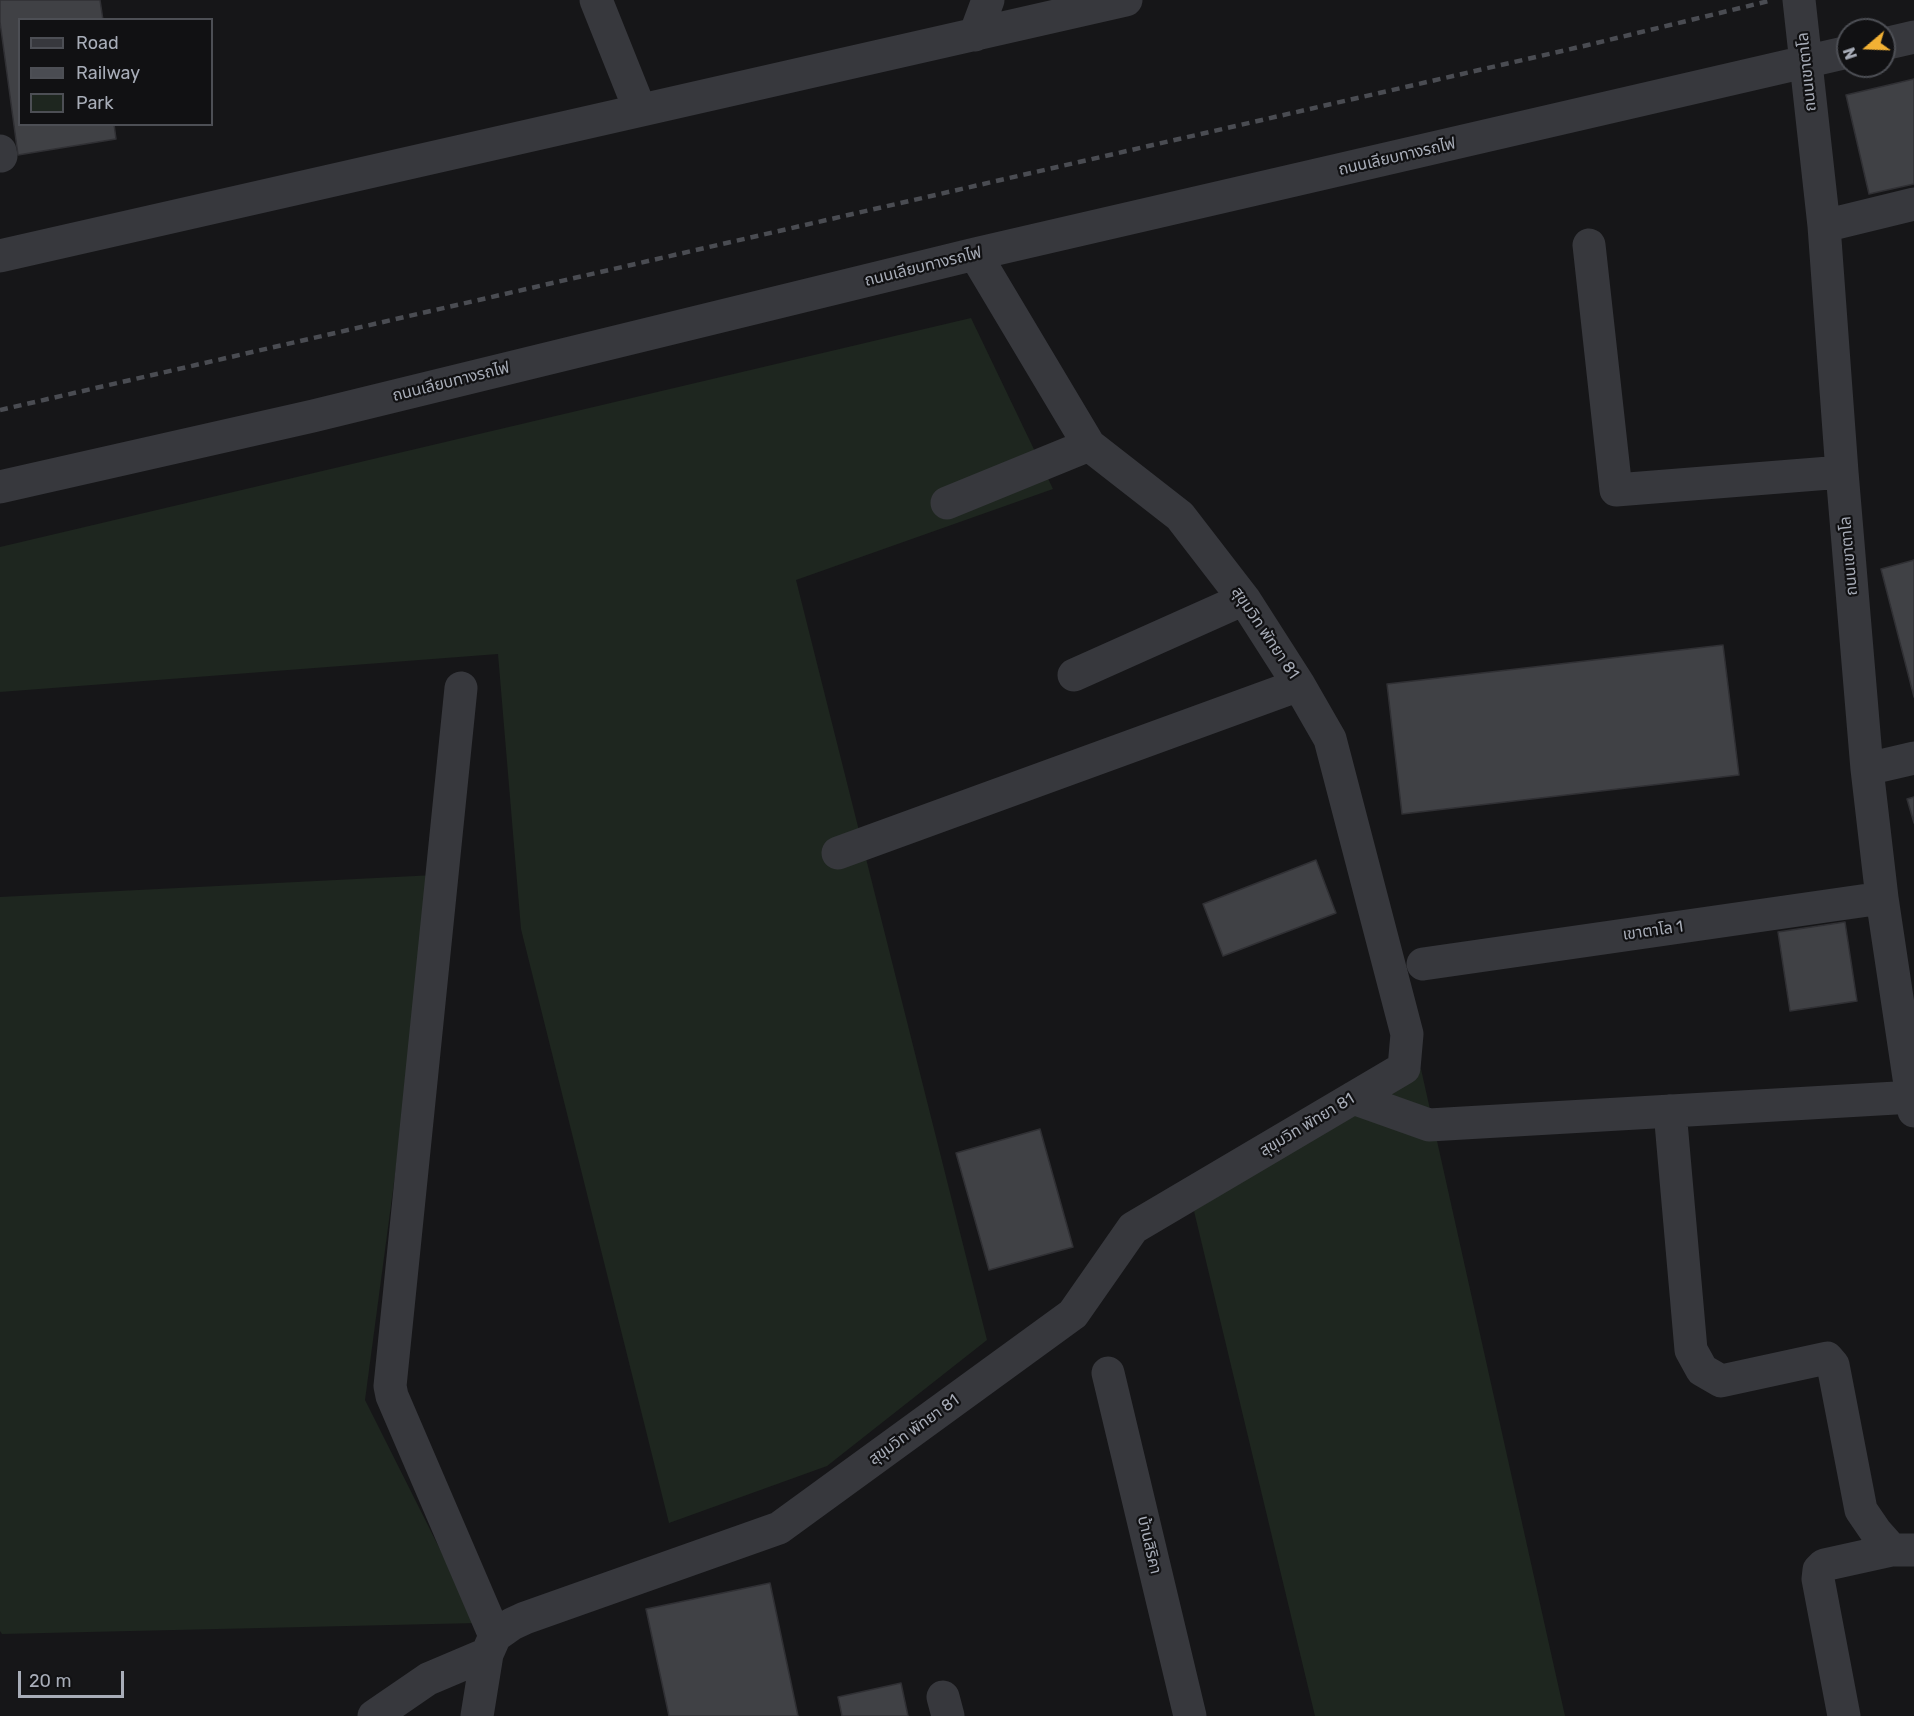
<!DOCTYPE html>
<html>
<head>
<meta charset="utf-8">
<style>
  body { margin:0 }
  #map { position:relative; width:1914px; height:1716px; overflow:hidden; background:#161618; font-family:Rubik,sans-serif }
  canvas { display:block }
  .legend { position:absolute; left:18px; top:18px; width:195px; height:108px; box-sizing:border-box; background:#111113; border:2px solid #4d4f55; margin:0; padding:8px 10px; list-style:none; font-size:18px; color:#a8adb8 }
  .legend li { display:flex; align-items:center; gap:12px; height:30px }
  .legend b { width:30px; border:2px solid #4d4f55 }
  .north { position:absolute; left:1836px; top:18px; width:60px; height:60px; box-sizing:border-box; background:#111113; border:2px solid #4d4f55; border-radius:50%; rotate:251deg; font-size:16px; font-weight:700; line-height:24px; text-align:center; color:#a8adb8 }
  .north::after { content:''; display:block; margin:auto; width:21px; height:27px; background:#f2b134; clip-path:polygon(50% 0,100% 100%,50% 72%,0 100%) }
  .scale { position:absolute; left:18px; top:1671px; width:106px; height:27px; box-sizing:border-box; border:3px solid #a8adb8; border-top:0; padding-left:8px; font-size:18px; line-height:21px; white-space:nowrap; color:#a8adb8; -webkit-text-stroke:4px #111113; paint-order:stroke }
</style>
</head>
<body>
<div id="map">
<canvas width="1914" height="1716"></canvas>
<ul class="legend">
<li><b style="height:8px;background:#37383d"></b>Road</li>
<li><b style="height:8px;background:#4a4c52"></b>Railway</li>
<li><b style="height:16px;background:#1e261f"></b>Park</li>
</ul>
<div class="north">N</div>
<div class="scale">20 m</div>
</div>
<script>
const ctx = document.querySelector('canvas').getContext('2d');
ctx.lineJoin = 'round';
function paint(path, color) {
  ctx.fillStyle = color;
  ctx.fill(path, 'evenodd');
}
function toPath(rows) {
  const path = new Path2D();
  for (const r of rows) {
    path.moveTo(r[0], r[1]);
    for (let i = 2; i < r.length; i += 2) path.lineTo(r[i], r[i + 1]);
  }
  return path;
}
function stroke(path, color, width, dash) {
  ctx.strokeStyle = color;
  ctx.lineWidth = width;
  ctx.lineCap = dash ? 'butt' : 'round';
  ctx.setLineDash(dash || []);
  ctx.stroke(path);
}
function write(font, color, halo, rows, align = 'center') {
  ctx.font = font + ' Rubik,"Noto Sans Thai",sans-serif';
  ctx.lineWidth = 4.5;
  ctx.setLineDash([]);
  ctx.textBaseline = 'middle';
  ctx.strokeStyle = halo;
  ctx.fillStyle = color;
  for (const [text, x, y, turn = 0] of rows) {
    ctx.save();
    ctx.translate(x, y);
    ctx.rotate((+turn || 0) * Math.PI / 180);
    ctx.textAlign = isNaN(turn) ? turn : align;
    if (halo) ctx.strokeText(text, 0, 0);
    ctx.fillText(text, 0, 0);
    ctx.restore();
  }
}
const green = toPath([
  [971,318,1053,489,796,580,987,1340,827,1466,669,1523,521,929,498,654,0,692,0,547],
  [435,875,365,1400,477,1623,2,1634,0,1631,0,897],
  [1421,1069,1565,1716,1315,1716,1194,1211]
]);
const building = toPath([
  [0,0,100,0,103,20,20,20,20,124,114,124,116,139,18,155,0,22,0,0],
  [1914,79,1914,184,1869,194,1846,95,1914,79],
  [1914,560,1914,697,1881,569,1914,560],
  [1723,645,1739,775,1402,814,1387,684,1723,645],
  [1914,797,1914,823,1907,799,1914,797],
  [1316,860,1336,913,1223,956,1203,904,1316,860],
  [1845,922,1857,1001,1790,1011,1778,932,1845,922],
  [1040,1129,1073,1247,989,1270,956,1153,1040,1129],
  [770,1583,798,1716,669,1716,646,1609,770,1583],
  [901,1683,908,1716,842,1716,838,1697,901,1683]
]);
const minor = toPath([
  [596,0,640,110],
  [1799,0,1824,226,1842,472,1867,769,1882,898,1914,1111],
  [975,35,988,0],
  [1884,44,1914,37],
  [0,151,1,156],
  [1824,226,1914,204],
  [1589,245,1616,490,1842,472],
  [0,256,1126,0],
  [0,487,313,416,975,254,1848,52],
  [947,503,1089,445],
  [1074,675,1244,599],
  [461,688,390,1386,392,1396,495,1636],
  [1867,769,1914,758],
  [838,853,1299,685],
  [1423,964,1882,898],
  [1353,1098,1429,1125,1914,1097],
  [1670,1111,1691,1350,1702,1370,1721,1381,1827,1358,1833,1365,1861,1510,1876,1532,1892,1550,1914,1550],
  [1108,1373,1190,1716],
  [943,1697,948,1716],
  [374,1716,428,1679,487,1654],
  [477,1716,487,1654,495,1636,512,1624,525,1618,779,1528,1073,1314,1133,1228,1404,1068,1407,1034,1330,739,1299,685,1244,599,1180,516,1089,445,975,254],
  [1844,1716,1818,1579,1819,1570,1824,1565,1892,1550]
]);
const rail = toPath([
  [0,410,1588,45,1773,0]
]);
const streetNames = [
  ["ถนนเขาตาโล",1807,72,-96],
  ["ถนนเลียบทางรถไฟ",1397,157,-13],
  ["ถนนเลียบทางรถไฟ",923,267,-14],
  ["ถนนเลียบทางรถไฟ",451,382,-14],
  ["ถนนเขาตาโล",1849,556,-95],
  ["สุขุมวิท พัทยา 81",1265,633,56],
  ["เขาตาโล 1",1653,931,-8],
  ["สุขุมวิท พัทยา 81",1307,1125,-31],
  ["สุขุมวิท พัทยา 81",914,1430,-36],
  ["บ้านสิริคา",1149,1545,77]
];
paint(green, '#1e261f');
paint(building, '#404145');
stroke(building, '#303034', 1.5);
stroke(minor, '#37383d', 33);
stroke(rail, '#4a4c52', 4.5, [8, 6]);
write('16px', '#a8adb8', '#111113', streetNames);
</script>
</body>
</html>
